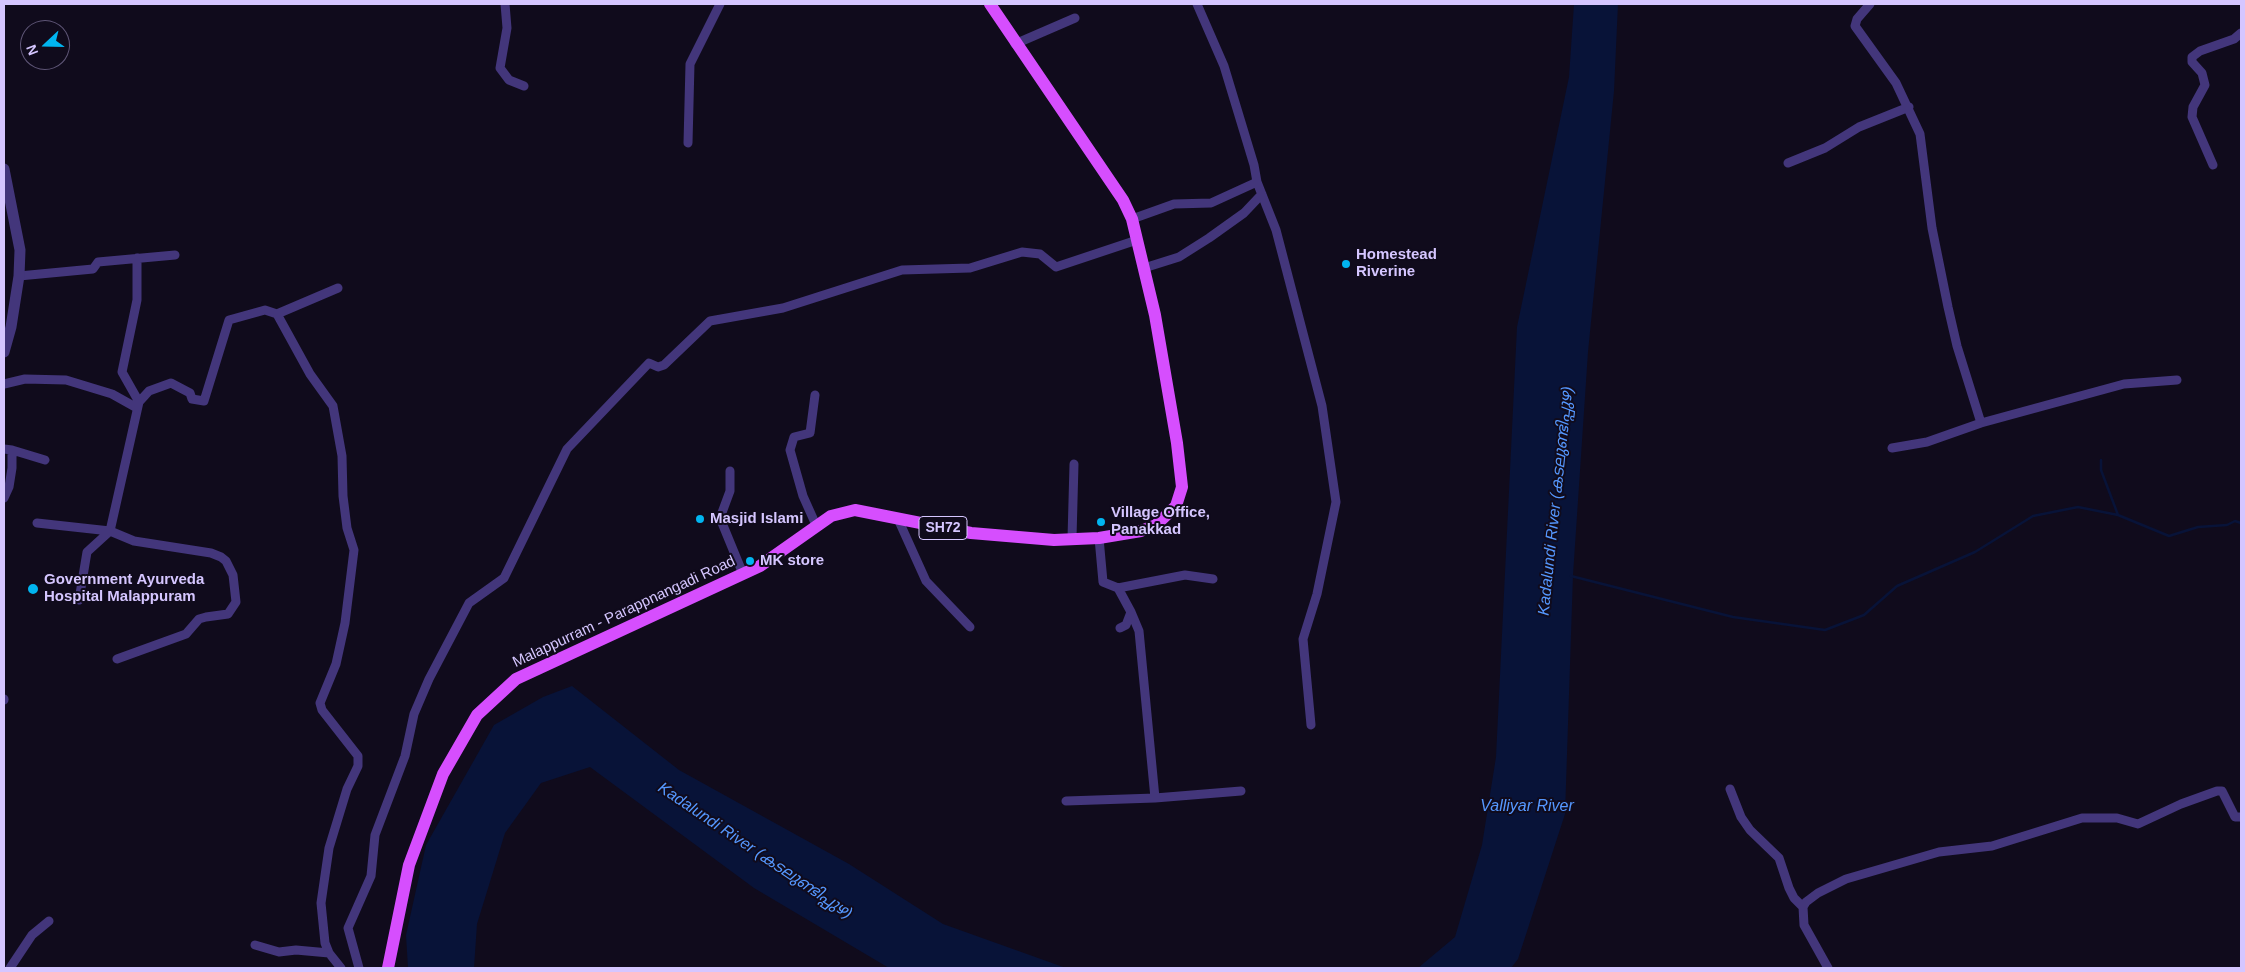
<!DOCTYPE html>
<html>
<head>
<meta charset="utf-8">
<style>
  body { margin:0 }
  #map { position:relative; width:2245px; height:972px; overflow:hidden; background:#100b1c; font-family:Helvetica,sans-serif }
  canvas { display:block }
  .frame { position:absolute; inset:0; border:5px solid #d5c6ff; pointer-events:none }
  .north { position:absolute; left:20px; top:20px; width:50px; height:50px; box-sizing:border-box; background:#100b1c; border:1px solid #5f5677; border-radius:50%; rotate:249deg; font-size:14px; font-weight:700; line-height:20px; text-align:center; color:#d5c6ff }
  .north::after { content:''; display:block; margin:auto; width:18px; height:22px; background:#01b5f0; clip-path:polygon(50% 0,100% 100%,50% 72%,0 100%) }
</style>
</head>
<body>
<div id="map">
<canvas width="2245" height="972"></canvas>
<div class="frame"></div>
<div class="north">N</div>
</div>
<script>
const ctx = document.querySelector('canvas').getContext('2d');
ctx.lineJoin = 'round';
function paint(path, color) {
  ctx.fillStyle = color;
  ctx.fill(path, 'evenodd');
}
function toPath(rows) {
  const path = new Path2D();
  for (const r of rows) {
    path.moveTo(r[0], r[1]);
    for (let i = 2; i < r.length; i += 2) path.lineTo(r[i], r[i + 1]);
  }
  return path;
}
function stroke(path, color, width, dash) {
  ctx.strokeStyle = color;
  ctx.lineWidth = width;
  ctx.lineCap = dash ? 'butt' : 'round';
  ctx.setLineDash(dash || []);
  ctx.stroke(path);
}
function write(font, color, halo, rows, align = 'center') {
  ctx.font = font + ' Helvetica,"Noto Sans Malayalam",sans-serif';
  ctx.lineWidth = 4;
  ctx.setLineDash([]);
  ctx.textBaseline = 'middle';
  ctx.strokeStyle = halo;
  ctx.fillStyle = color;
  for (const [text, x, y, turn = 0] of rows) {
    ctx.save();
    ctx.translate(x, y);
    ctx.rotate((+turn || 0) * Math.PI / 180);
    ctx.textAlign = isNaN(turn) ? turn : align;
    if (halo) ctx.strokeText(text, 0, 0);
    ctx.fillText(text, 0, 0);
    ctx.restore();
  }
}
const water = toPath([
  [1574,4,1618,4,1614,91,1588,352,1573,575,1565,814,1518,959,1511,968,1418,968,1455,937,1482,845,1496,757,1517,327,1569,77],
  [572,686,679,770,849,864,943,924,1066,968,889,968,754,888,590,767,541,783,505,833,477,924,474,968,408,968,406,935,426,845,494,725,543,697]
]);
const stream = toPath([
  [2101,460,2101,470,2118,515],
  [1571,576,1733,617,1825,630,1864,615,1897,586,1975,552,2033,516,2078,507,2118,515,2169,536,2198,527,2227,525,2235,521,2241,523]
]);
const minor = toPath([
  [505,4,507,28,500,68,509,80,524,86],
  [1197,4,1224,66,1254,165,1257,182],
  [1870,4,1857,19,1855,26,1896,83,1920,134,1932,228,1948,307,1957,346,1981,423],
  [1015,44,1075,18],
  [688,143,690,64,720,4],
  [1788,163,1825,148,1859,127,1909,107],
  [2213,165,2192,117,2193,107,2205,85,2202,73,2192,62,2192,57,2200,51,2234,39,2241,33],
  [1132,219,1174,204,1211,203,1257,182,1276,230,1322,406,1336,502,1317,594,1303,639,1311,725],
  [137,258,137,300,122,372,139,402],
  [1144,268,1179,257,1209,238,1244,213,1262,194],
  [19,276,93,269,98,262,175,255],
  [277,314,338,288],
  [4,384,25,379,66,380,112,394,137,408],
  [815,395,810,433,794,437,790,450,803,496,816,525],
  [1892,448,1927,442,1981,423,2124,384,2177,380],
  [4,449,12,450,12,468,9,487,4,498],
  [12,450,45,460],
  [730,471,730,491,720,518,743,574],
  [898,519,926,581,970,627],
  [37,523,110,531],
  [1072,538,1074,464],
  [1099,538,1103,582,1118,588,1131,612,1126,625,1120,628],
  [1118,588,1185,575,1213,579],
  [79,600,87,552,110,531],
  [117,659,186,634,199,619,206,617,228,614,236,602,233,575,226,561,221,557,211,553,134,541,110,531,139,402,149,391,171,383,190,393,192,399,204,401,229,320,265,310,277,314,310,374,333,406,342,456,343,496,347,528,354,550,345,623,336,664,320,703,322,710,358,756,358,766,347,789,329,848,321,903,325,943,329,953,341,968],
  [4,700,4,699],
  [1730,789,1741,817,1750,830,1779,858,1789,888,1794,898,1803,907],
  [1155,798,1241,791],
  [1066,801,1155,798,1139,631,1131,612],
  [255,945,279,952,296,950,329,953],
  [10,968,32,935,49,921],
  [359,968,348,928,371,876,375,835,405,756,414,714,429,679,469,603,504,578,567,449,649,363,658,367,664,365,710,321,783,308,902,270,970,268,1022,252,1040,254,1056,267,1137,240],
  [1828,968,1804,925,1803,907,1806,902,1818,893,1846,879,1939,852,1992,846,2082,818,2117,818,2138,824,2181,804,2217,791,2222,791,2235,817,2241,817]
]);
const tertiary = toPath([
  [4,169,20,250,19,276,11,327,4,352]
]);
const primary = toPath([
  [388,968,409,865,443,774,477,715,516,679,760,566,831,516,855,510,971,533,1054,540,1099,538,1141,531,1156,525,1176,506,1182,487,1177,443,1155,315,1132,219,1123,200,990,4]
]);
const markers = [
  [1346,264,5,"#01b5f0"],
  [700,519,5,"#01b5f0"],
  [1101,522,5,"#01b5f0"],
  [750,561,5,"#01b5f0"],
  [33,589,6,"#01b5f0"]
];
const shields = [
  [943,528,48]
];
const shieldNames = [
  ["SH72",943,528]
];
const poiNames = [
  ["Homestead",1356,255],
  ["Riverine",1356,272],
  ["Village Office,",1111,513],
  ["Panakkad",1111,530],
  ["Masjid Islami",710,519],
  ["MK store",760,561],
  ["Government Ayurveda",44,580],
  ["Hospital Malappuram",44,597]
];
const streetNames = [
  ["Malappurram - Parappnangadi Road",624,612,-25]
];
const waterNames = [
  ["Kadalundi River (കടലുണ്ടിപ്പുഴ)",1556,501,-84],
  ["Valliyar River",1527,807],
  ["Kadalundi River (കടലുണ്ടിപ്പുഴ)",755,851,34]
];
paint(water, '#081338');
stroke(stream, '#081338', 2.5);
stroke(minor, '#43367b', 9);
stroke(tertiary, '#43367b', 11);
stroke(primary, '#d64efe', 12);
for (const [x, y, r, color] of markers) {
  const dot = new Path2D();
  dot.arc(x, y, r, 0, 2 * Math.PI);
  ctx.fillStyle = color;
  ctx.fill(dot);
  stroke(dot, '#100b1c', 2);
}
for (const [x, y, w] of shields) {
  const box = new Path2D();
  box.roundRect(x - w / 2, y - 11.5, w, 23, 4);
  ctx.fillStyle = '#100b1c';
  ctx.fill(box);
  stroke(box, '#d5c6ff', 1);
}
write('bold 14px', '#d5c6ff', null, shieldNames);
write('bold 15px', '#d5c6ff', '#100b1c', poiNames, 'left');
write('15px', '#d5c6ff', '#100b1c', streetNames);
write('italic 16px', '#5597fe', '#100b1c', waterNames);
</script>
</body>
</html>
